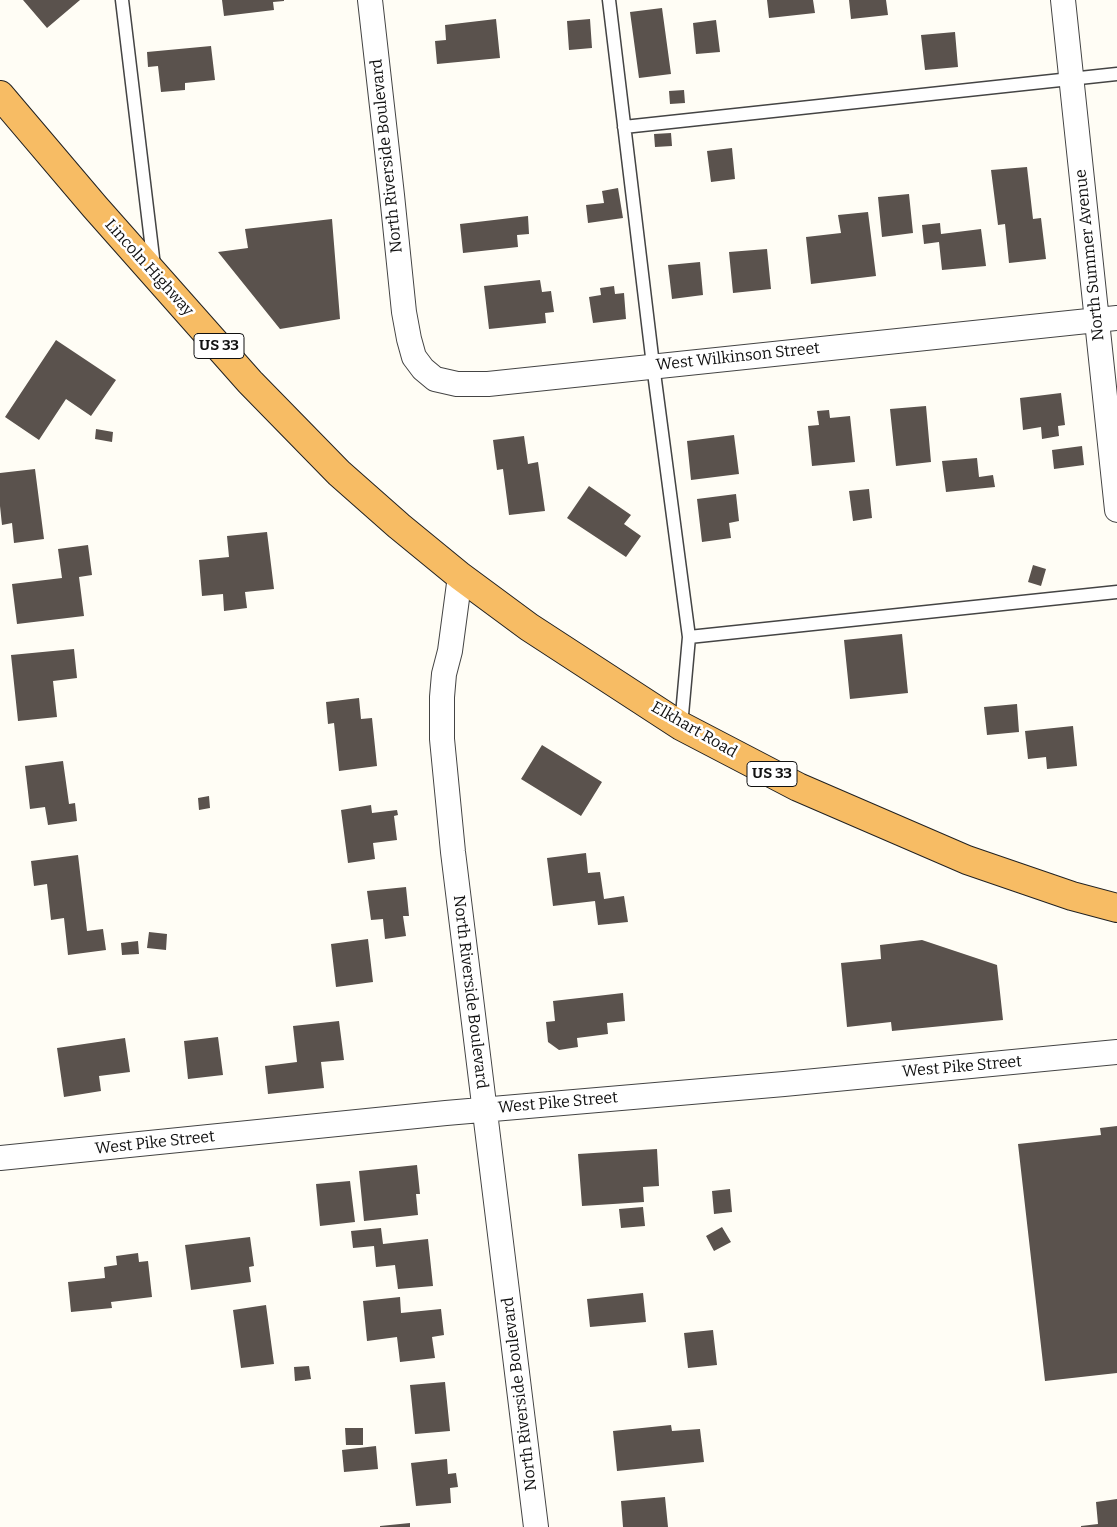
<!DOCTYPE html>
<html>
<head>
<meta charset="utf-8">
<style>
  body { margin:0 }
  canvas { display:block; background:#fffdf5 }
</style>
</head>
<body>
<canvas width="1117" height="1527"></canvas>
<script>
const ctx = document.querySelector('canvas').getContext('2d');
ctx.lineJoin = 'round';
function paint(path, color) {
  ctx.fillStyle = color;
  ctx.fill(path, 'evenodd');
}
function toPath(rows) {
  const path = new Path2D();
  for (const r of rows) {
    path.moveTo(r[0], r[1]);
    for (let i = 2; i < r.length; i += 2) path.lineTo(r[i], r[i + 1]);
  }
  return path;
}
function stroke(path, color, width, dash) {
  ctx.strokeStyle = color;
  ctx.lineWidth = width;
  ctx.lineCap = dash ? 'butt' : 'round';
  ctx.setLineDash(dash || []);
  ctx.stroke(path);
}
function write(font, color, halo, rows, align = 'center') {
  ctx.font = font + ' Bitter,serif';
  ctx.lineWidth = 5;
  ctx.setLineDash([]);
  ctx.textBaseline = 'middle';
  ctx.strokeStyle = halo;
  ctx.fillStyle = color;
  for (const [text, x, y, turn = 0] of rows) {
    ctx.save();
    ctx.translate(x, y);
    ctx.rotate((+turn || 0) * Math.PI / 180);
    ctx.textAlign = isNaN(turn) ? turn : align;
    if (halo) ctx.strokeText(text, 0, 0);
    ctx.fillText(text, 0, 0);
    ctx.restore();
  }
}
const building = toPath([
  [23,0,80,0,47,28],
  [222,0,284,0,284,1,273,2,274,10,224,16],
  [767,0,813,0,815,13,769,18],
  [849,0,886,0,888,15,851,19],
  [662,8,671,74,639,78,630,12],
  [496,19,500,58,437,64,435,41,446,40,445,25],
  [590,19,592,48,569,50,567,21],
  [716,20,720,52,696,54,693,23],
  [955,32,958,67,925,70,921,35],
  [211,46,215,80,185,83,185,90,161,92,158,66,148,67,147,52],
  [684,90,685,103,670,104,669,91],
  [671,133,672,146,655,147,654,134],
  [732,148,735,179,711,182,707,151],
  [1027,167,1033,219,1041,218,1046,259,1009,263,1005,224,998,225,991,170],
  [618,188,623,218,588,223,586,205,604,203,602,191],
  [909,194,913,233,882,237,878,197],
  [868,212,876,276,811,284,806,237,841,233,838,215],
  [528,216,529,234,517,235,518,247,463,253,460,224],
  [332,219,340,319,280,329,218,252,248,248,245,229],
  [940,223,941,234,981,229,986,266,942,270,939,242,924,244,922,225],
  [767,249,771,289,733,293,729,252],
  [700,262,703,295,672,299,668,265],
  [540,280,542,292,551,291,554,312,545,313,546,323,489,329,484,286],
  [614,286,615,294,624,293,626,319,593,323,589,297,601,295,600,288],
  [56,340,116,380,91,416,66,399,39,440,5,417],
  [1061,393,1065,425,1058,426,1059,436,1042,439,1041,427,1023,430,1020,398],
  [926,406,931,462,896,466,890,409],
  [829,410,830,418,850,416,855,462,812,466,808,426,819,425,817,411],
  [96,429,113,432,112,442,95,439],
  [734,435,739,474,691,480,687,441],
  [524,436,528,464,538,462,545,511,509,515,503,469,497,470,493,440],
  [1082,446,1084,465,1054,469,1052,450],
  [977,458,979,477,993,475,995,487,946,492,942,461],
  [35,469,44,539,14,543,12,523,2,525,0,506,0,473],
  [589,486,631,515,624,524,641,536,626,557,567,518],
  [869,489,872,518,853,521,849,491],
  [736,494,739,521,729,523,731,538,702,542,697,499],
  [267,532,274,589,245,592,247,608,224,611,223,594,202,596,199,560,229,557,227,536],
  [88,545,92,575,79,577,84,616,17,624,12,584,62,578,58,549],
  [1033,565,1046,569,1041,586,1028,582],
  [902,634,908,693,850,699,844,640],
  [74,649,77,678,53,681,57,717,18,721,11,655],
  [359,698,361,719,372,718,377,766,339,771,334,723,328,724,326,702],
  [1017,704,1019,732,987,735,984,707],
  [1073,726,1077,766,1047,769,1046,757,1028,759,1025,731],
  [542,745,602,782,581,816,521,779],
  [63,761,69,804,75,803,77,821,48,825,45,807,30,809,25,766],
  [209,796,210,808,199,810,198,798],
  [371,805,372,813,397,810,398,815,394,816,397,840,373,843,375,859,348,863,341,810],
  [586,853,588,873,600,872,604,899,624,896,628,922,598,925,595,901,553,906,547,858],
  [78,855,87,931,103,929,106,950,68,955,64,918,51,920,47,884,34,886,31,861],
  [406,887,409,916,403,916,406,936,385,939,383,919,371,920,367,891],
  [149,932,167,934,166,950,147,948],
  [368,939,373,982,336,987,331,944],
  [922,940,997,965,1003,1020,892,1031,891,1022,847,1027,841,963,881,959,880,945],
  [138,941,139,954,122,955,121,943],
  [623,993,625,1021,607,1023,608,1034,577,1038,578,1047,559,1050,548,1042,546,1022,555,1021,553,1001],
  [339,1021,344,1060,321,1062,324,1088,268,1094,265,1066,297,1062,293,1026],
  [218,1037,223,1075,188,1079,184,1041],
  [125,1038,130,1072,99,1076,101,1091,64,1097,57,1048],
  [1117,1126,1117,1373,1045,1381,1018,1144,1101,1135,1100,1128],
  [657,1149,659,1186,643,1187,644,1202,582,1206,578,1154],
  [417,1165,420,1194,416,1194,418,1215,364,1221,359,1171],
  [350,1181,355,1222,320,1226,316,1184],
  [730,1189,732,1212,714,1214,712,1191],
  [643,1207,645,1226,621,1228,619,1209],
  [722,1227,731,1242,714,1251,706,1236],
  [381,1228,383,1244,428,1239,433,1286,398,1289,395,1265,376,1267,374,1246,353,1248,351,1231],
  [250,1237,254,1266,249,1267,251,1282,191,1290,185,1245],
  [138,1253,139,1262,148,1261,152,1297,111,1302,112,1308,71,1312,68,1282,105,1278,104,1267,117,1265,116,1256],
  [643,1293,646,1322,590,1327,587,1299],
  [400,1297,401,1313,441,1309,444,1335,432,1337,435,1358,400,1362,397,1337,367,1341,363,1301],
  [266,1305,274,1364,241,1368,233,1310],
  [713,1330,717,1365,688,1368,684,1333],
  [309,1366,311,1379,295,1381,294,1367],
  [445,1382,450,1431,415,1434,410,1385],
  [671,1425,672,1431,700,1429,704,1462,617,1471,613,1431],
  [345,1428,363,1428,363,1445,346,1445],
  [376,1446,378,1469,344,1472,342,1450],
  [447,1459,448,1474,456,1473,458,1487,450,1488,451,1503,416,1506,411,1463],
  [665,1497,668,1527,623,1527,621,1501],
  [1117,1499,1117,1527,1081,1527,1081,1526,1098,1524,1096,1502],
  [410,1523,410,1527,380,1527,380,1526]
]);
const service = toPath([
  [122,0,154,266],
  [609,0,653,365,689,637,681,726],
  [624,127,1117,74],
  [689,637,1117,592]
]);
const minor = toPath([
  [370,0,392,195,404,312,409,339,414,357,423,369,435,379,457,384,488,384,1117,318],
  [1063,0,1117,510],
  [460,576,450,651,444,674,442,697,442,739,453,852,536,1527],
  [0,1158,446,1113,784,1084,1117,1052]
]);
const trunk = toPath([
  [0,95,95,207,250,382,339,473,399,526,460,576,529,627,681,726,798,787,967,860,1072,896,1117,908]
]);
const shields = [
  [219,346,50],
  [772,774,50]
];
const shieldNames = [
  ["US 33",219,346],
  ["US 33",772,774]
];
const streetNames = [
  ["North Riverside Boulevard",387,156,-96],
  ["North Summer Avenue",1090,255,-96],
  ["Lincoln Highway",149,268,48],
  ["West Wilkinson Street",738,357,-6],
  ["Elkhart Road",694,730,30],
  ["North Riverside Boulevard",470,992,83],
  ["West Pike Street",962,1067,-5],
  ["West Pike Street",558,1103,-5],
  ["West Pike Street",155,1143,-6],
  ["North Riverside Boulevard",520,1394,-97]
];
paint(building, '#5a524d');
stroke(service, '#444', 15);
stroke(minor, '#444', 26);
stroke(trunk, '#222', 30);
stroke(service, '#fff', 12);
stroke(minor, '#fff', 24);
stroke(trunk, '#f7bc64', 28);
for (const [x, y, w] of shields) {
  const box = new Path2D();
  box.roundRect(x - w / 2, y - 12.5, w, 25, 4);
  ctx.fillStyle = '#fff';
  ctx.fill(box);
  stroke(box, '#111', 1);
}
write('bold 15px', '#111', null, shieldNames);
write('16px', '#111', '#fff', streetNames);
</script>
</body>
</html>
